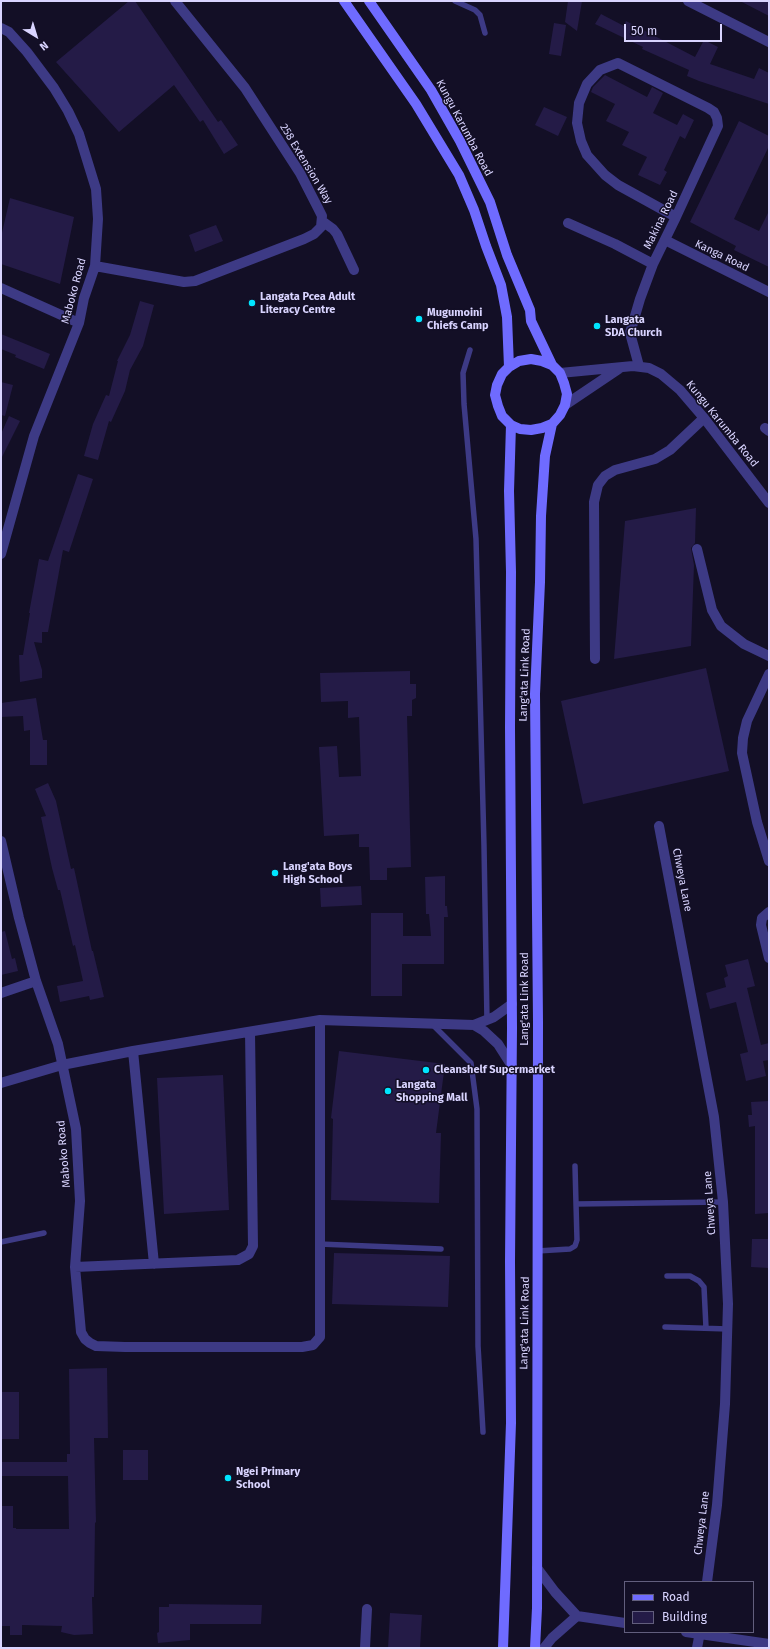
<!DOCTYPE html>
<html>
<head>
<meta charset="utf-8">
<style>
  body { margin:0 }
  #map { position:relative; width:770px; height:1649px; overflow:hidden; background:#130f26; font-family:"Fira Sans",sans-serif }
  canvas { display:block }
  .frame { position:absolute; inset:0; border:2px solid #d9d4ff; pointer-events:none }
  .legend { position:absolute; left:624px; top:1581px; width:130px; height:52px; box-sizing:border-box; background:#130f26; border:1px solid #625e7d; margin:0; padding:5px 7px; list-style:none; font-size:12px; color:#d9d4ff }
  .legend li { display:flex; align-items:center; gap:8px; height:20px }
  .legend b { width:20px; border:1px solid #625e7d }
  .north { position:absolute; left:16px; top:16px; width:40px; height:40px; -webkit-text-stroke:3px #130f26; paint-order:stroke; rotate:142deg; font-size:11px; font-weight:700; line-height:16px; text-align:center; color:#d9d4ff }
  .north::after { content:''; display:block; margin:auto; width:14px; height:18px; background:#d9d4ff; clip-path:polygon(50% 0,100% 100%,50% 72%,0 100%) }
  .scale { position:absolute; left:624px; top:24px; width:98px; height:18px; box-sizing:border-box; border:2px solid #d9d4ff; border-top:0; padding-left:5px; font-size:12px; line-height:14px; white-space:nowrap; color:#d9d4ff; -webkit-text-stroke:3px #130f26; paint-order:stroke }
</style>
</head>
<body>
<div id="map">
<canvas width="770" height="1649"></canvas>
<div class="frame"></div>
<ul class="legend">
<li><b style="height:5px;background:#6f6bff"></b>Road</li>
<li><b style="height:11px;background:#241b47"></b>Building</li>
</ul>
<div class="north">N</div>
<div class="scale">50 m</div>
</div>
<script>
const ctx = document.querySelector('canvas').getContext('2d');
ctx.lineJoin = 'round';
function paint(path, color) {
  ctx.fillStyle = color;
  ctx.fill(path, 'evenodd');
}
function toPath(rows) {
  const path = new Path2D();
  for (const r of rows) {
    path.moveTo(r[0], r[1]);
    for (let i = 2; i < r.length; i += 2) path.lineTo(r[i], r[i + 1]);
  }
  return path;
}
function stroke(path, color, width, dash) {
  ctx.strokeStyle = color;
  ctx.lineWidth = width;
  ctx.lineCap = dash ? 'butt' : 'round';
  ctx.setLineDash(dash || []);
  ctx.stroke(path);
}
function write(font, color, halo, rows, align = 'center') {
  ctx.font = font + ' "Fira Sans",sans-serif';
  ctx.lineWidth = 3;
  ctx.setLineDash([]);
  ctx.textBaseline = 'middle';
  ctx.strokeStyle = halo;
  ctx.fillStyle = color;
  for (const [text, x, y, turn = 0] of rows) {
    ctx.save();
    ctx.translate(x, y);
    ctx.rotate((+turn || 0) * Math.PI / 180);
    ctx.textAlign = isNaN(turn) ? turn : align;
    if (halo) ctx.strokeText(text, 0, 0);
    ctx.fillText(text, 0, 0);
    ctx.restore();
  }
}
const building = toPath([
  [129,1,135,1,218,122,221,120,238,145,224,154,203,120,200,122,174,85,119,132,56,62],
  [568,1,582,1,577,31,565,22],
  [740,1,769,1,769,16],
  [601,14,624,26,626,21,695,57,704,40,718,47,710,64,754,79,759,68,769,73,769,104,699,81,687,76,689,70,642,49,643,47,595,24],
  [554,23,566,25,561,56,549,54],
  [605,75,647,97,652,87,663,93,653,113,677,125,683,114,694,120,685,139,680,136,664,170,667,172,660,185,638,175,647,157,622,145,629,132,606,121,615,104,591,92,593,87],
  [544,107,567,117,558,136,535,125],
  [739,121,769,136,769,146,734,219,759,231,769,211,769,267,734,250,736,246,690,222],
  [10,198,74,217,60,284,1,264,1,237],
  [216,225,223,241,195,252,189,235],
  [140,301,154,305,143,346,130,370,125,391,111,422,109,421,98,460,84,456,93,424,106,395,109,396,118,361,117,361,130,335],
  [1,334,50,354,44,369,15,357,16,355,1,349],
  [1,382,13,385,5,416,1,415],
  [9,416,20,421,1,459,1,434],
  [78,474,93,479,69,552,63,550,48,632,42,632,42,643,34,642,42,670,42,678,20,682,19,655,23,655,30,613,29,613,39,559,48,561],
  [696,508,695,543,691,548,694,565,691,646,614,659,625,521],
  [706,668,729,771,583,804,561,701],
  [410,671,410,684,416,684,416,698,412,700,412,716,407,716,411,867,387,868,387,880,370,880,369,847,359,847,359,834,324,836,319,747,337,746,339,777,361,776,359,717,348,718,348,701,321,702,320,673],
  [36,698,43,740,47,740,47,765,30,765,30,730,24,731,23,716,1,717,1,703],
  [48,783,56,801,71,869,74,868,92,951,93,951,104,997,90,1000,89,996,60,1002,57,986,83,981,75,945,73,946,60,890,58,890,52,868,41,817,46,816,35,789],
  [445,876,445,906,447,906,448,917,444,917,444,964,402,964,402,996,371,996,371,913,403,913,403,936,431,936,429,914,426,914,425,877],
  [361,886,362,905,321,907,320,888],
  [5,931,12,959,15,958,18,971,1,975,1,932],
  [748,959,755,986,747,988,761,1045,769,1043,769,1060,763,1061,766,1076,746,1081,740,1054,748,1052,736,1002,710,1009,706,993,726,987,724,978,728,976,725,965],
  [339,1051,445,1064,436,1133,441,1133,439,1203,331,1200,333,1119,331,1118],
  [223,1075,229,1210,164,1214,157,1078],
  [769,1101,769,1213,755,1214,755,1126,749,1127,748,1115,752,1115,751,1102],
  [752,1239,769,1239,769,1268,751,1267],
  [334,1253,450,1256,448,1307,332,1304],
  [107,1368,108,1438,94,1438,96,1522,95,1523,94,1597,92,1597,93,1634,74,1635,61,1632,62,1626,22,1625,22,1635,10,1635,10,1626,1,1626,1,1506,13,1506,13,1528,16,1528,16,1529,69,1529,68,1476,1,1476,1,1462,67,1462,67,1454,70,1454,69,1369],
  [1,1392,19,1392,19,1439,1,1439],
  [123,1450,148,1450,148,1480,123,1480],
  [169,1604,262,1605,261,1624,190,1624,190,1640,158,1643,157,1633,159,1632,159,1607,169,1607],
  [390,1613,422,1615,420,1648,388,1648]
]);
const lane = toPath([
  [455,1,475,10,480,15,485,33],
  [470,350,463,373,464,404,476,539,484,846,487,1021],
  [431,1023,471,1063,477,1109,478,1346,483,1432],
  [575,1166,576,1204],
  [1,1242,44,1233],
  [319,1244,441,1249],
  [537,1251,570,1249,575,1246,577,1240,576,1204,723,1202],
  [667,1276,690,1276,699,1281,704,1287,706,1328],
  [665,1327,728,1329]
]);
const street = toPath([
  [688,1,769,42],
  [1,28,9,32,27,52,54,88,68,111,79,134,96,189,98,219,95,266,84,298,79,323,34,436,1,554],
  [322,221,333,229,337,234,354,270],
  [568,223,615,244,653,264],
  [665,240,769,292],
  [95,266,184,282,195,281,304,239,314,234,321,227,322,216,318,208,300,173,245,88,175,1],
  [1,288,79,323],
  [639,366,630,333,640,299,653,264,676,217,718,126,717,118,714,112,708,108,618,63,600,70,587,84,579,103,577,123,581,141,587,155,605,175,618,185,676,217],
  [560,373,633,366,649,368,661,374,680,390,704,418,769,503],
  [565,405,620,368],
  [765,428,769,431],
  [697,549,712,610,721,626,744,644,769,656],
  [595,659,594,502,598,485,605,476,615,470,655,459,670,450,704,418],
  [769,674,747,721,743,738,742,753,757,822,769,861],
  [659,826,714,1117,723,1202,728,1304,725,1404,717,1505,707,1582],
  [1,841,19,918,36,981,58,1044,76,1129,80,1201,75,1267,81,1332,85,1339,90,1343,96,1346,125,1347,302,1347,313,1345,320,1337,320,1020],
  [769,912,762,918,761,925,769,958],
  [1,993,36,981],
  [474,1025,484,1031,498,1044,512,1066],
  [133,1051,154,1264],
  [1,1083,62,1065,133,1051,320,1020,474,1025,494,1017,512,1004],
  [75,1267,238,1260,249,1254,253,1246,250,1032],
  [537,1568,555,1592,577,1616],
  [577,1616,625,1623],
  [686,1632,769,1644],
  [365,1648,367,1609],
  [544,1648,552,1638,577,1616],
  [697,1648,700,1632]
]);
const secondary = toPath([
  [344,1,416,104,459,175,474,210,486,246,501,285,507,317,509,367],
  [369,1,431,90,460,141,490,202,507,255,530,310,531,321,552,365,560,373,564,383,567,394,565,405,560,415,552,424,542,428,531,430,520,429,511,425,502,416,498,406,495,395,497,385,502,374,509,367,519,361,531,359,542,361,552,365],
  [503,1648,511,1423,510,1261,512,1028,510,727,511,572,509,491,511,425],
  [535,1648,537,1608,538,1022,535,694,540,582,541,516,545,456,552,424]
]);
const markers = [
  [252,303,4,"#00e5ff"],
  [419,319,4,"#00e5ff"],
  [597,326,4,"#00e5ff"],
  [275,873,4,"#00e5ff"],
  [426,1070,4,"#00e5ff"],
  [388,1091,4,"#00e5ff"],
  [228,1478,4,"#00e5ff"]
];
const streetNames = [
  ["Kungu Karumba Road",464,128,62],
  ["258 Extension Way",306,164,59],
  ["Makina Road",661,220,-64],
  ["Kanga Road",722,256,26],
  ["Maboko Road",74,291,-75],
  ["Kungu Karumba Road",722,424,51],
  ["Lang'ata Link Road",525,675,-88],
  ["Chweya Lane",682,880,79],
  ["Lang'ata Link Road",525,999,-90],
  ["Maboko Road",64,1154,-95],
  ["Chweya Lane",710,1203,-94],
  ["Lang'ata Link Road",525,1323,-89],
  ["Chweya Lane",702,1523,-83]
];
const poiNames = [
  ["Langata Pcea Adult",260,297],
  ["Literacy Centre",260,310],
  ["Mugumoini",427,313],
  ["Chiefs Camp",427,326],
  ["Langata",605,320],
  ["SDA Church",605,333],
  ["Lang'ata Boys",283,867],
  ["High School",283,880],
  ["Cleanshelf Supermarket",434,1070],
  ["Langata",396,1085],
  ["Shopping Mall",396,1098],
  ["Ngei Primary",236,1472],
  ["School",236,1485]
];
paint(building, '#241b47');
stroke(lane, '#3d3a85', 5.5);
stroke(street, '#3d3a85', 10);
stroke(secondary, '#6f6bff', 10);
for (const [x, y, r, color] of markers) {
  const dot = new Path2D();
  dot.arc(x, y, r, 0, 2 * Math.PI);
  ctx.fillStyle = color;
  ctx.fill(dot);
  stroke(dot, '#130f26', 1.5);
}
write('11px', '#d9d4ff', '#130f26', streetNames);
write('bold 11px', '#d9d4ff', '#130f26', poiNames, 'left');
</script>
</body>
</html>
